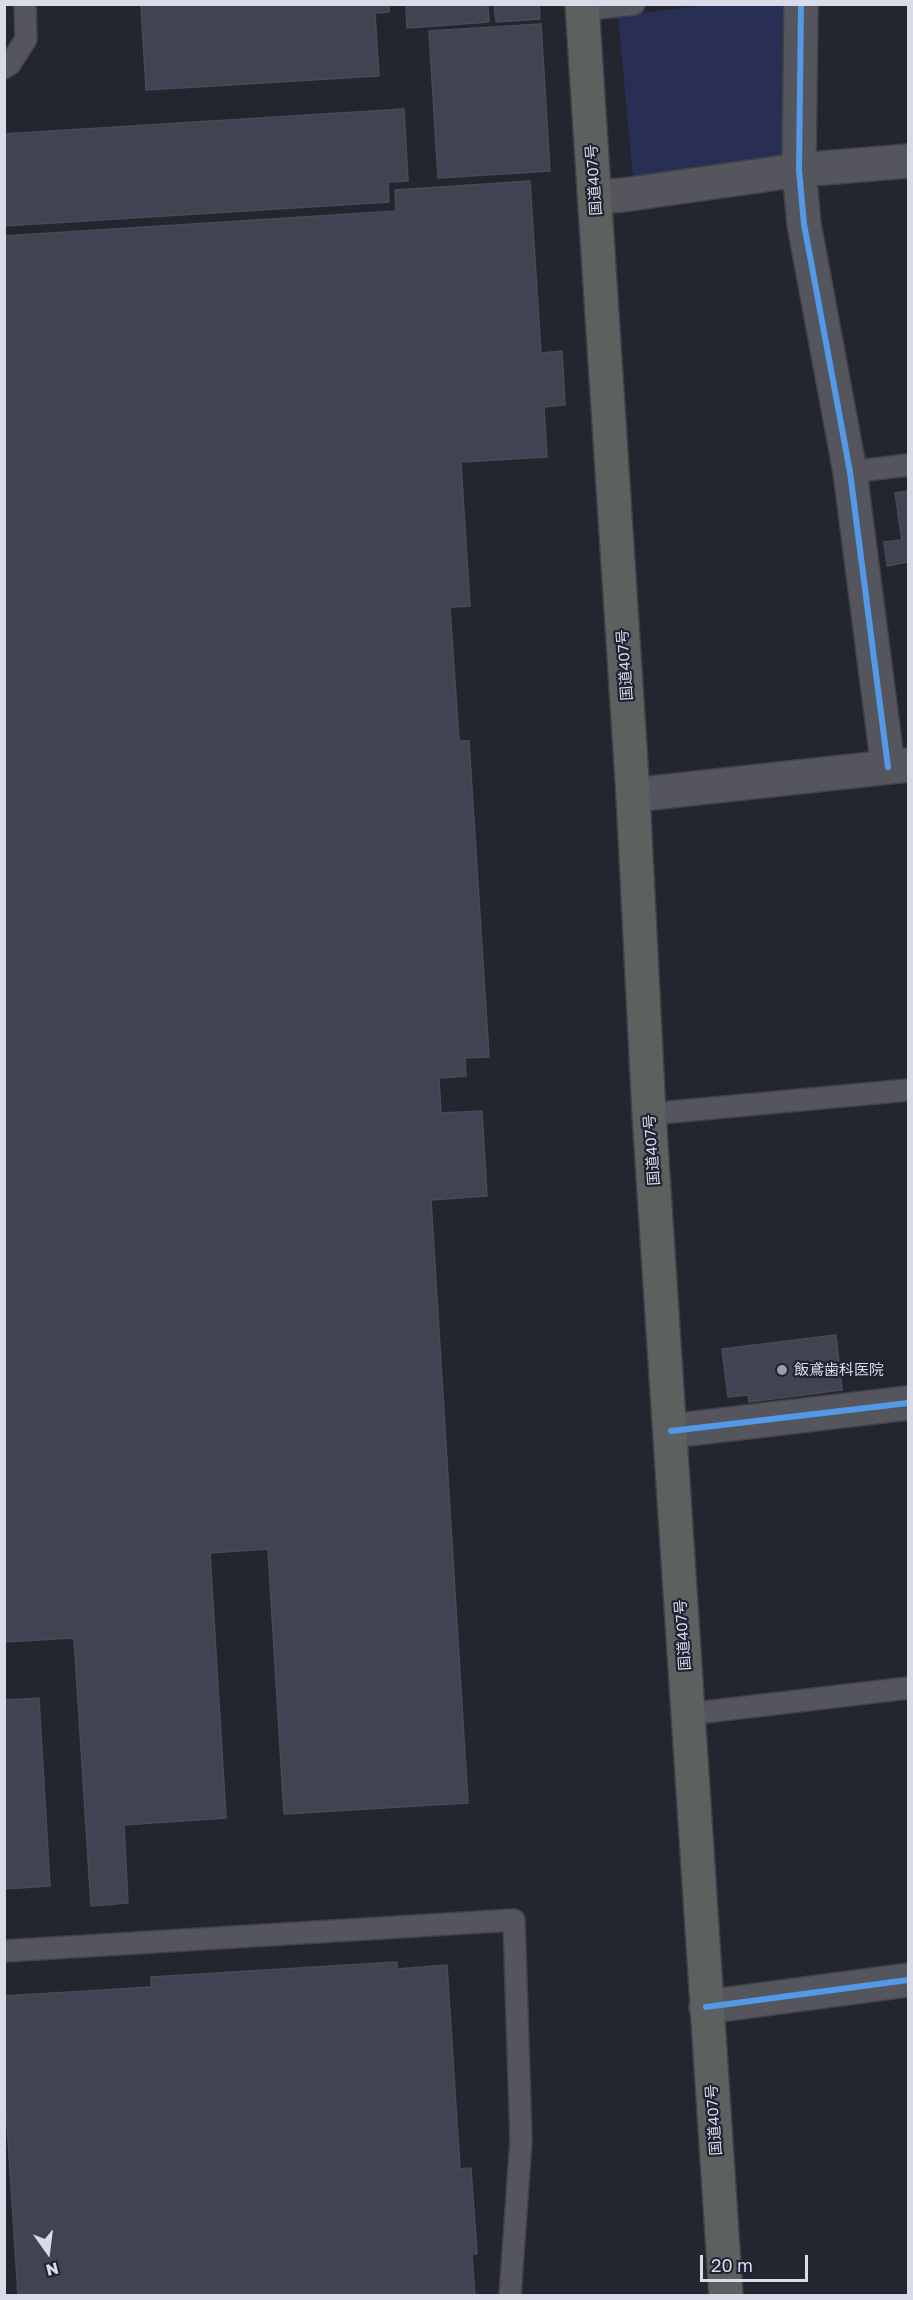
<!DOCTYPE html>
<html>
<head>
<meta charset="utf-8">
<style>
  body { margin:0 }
  #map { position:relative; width:913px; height:2300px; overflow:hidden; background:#24262f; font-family:"Golos Text",sans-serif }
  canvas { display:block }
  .frame { position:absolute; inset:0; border:6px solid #d9dce8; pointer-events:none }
  .north { position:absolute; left:18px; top:2222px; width:60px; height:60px; -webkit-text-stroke:4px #1f2233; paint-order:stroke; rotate:166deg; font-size:16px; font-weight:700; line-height:24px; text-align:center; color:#d9dce8 }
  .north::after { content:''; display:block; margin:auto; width:21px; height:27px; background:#d9dce8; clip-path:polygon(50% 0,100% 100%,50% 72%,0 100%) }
  .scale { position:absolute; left:700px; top:2255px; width:108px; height:27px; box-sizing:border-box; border:3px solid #d9dce8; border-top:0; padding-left:8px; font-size:18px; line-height:21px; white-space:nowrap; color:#d9dce8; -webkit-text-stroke:4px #1f2233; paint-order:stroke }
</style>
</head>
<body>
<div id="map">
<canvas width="913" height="2300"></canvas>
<div class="frame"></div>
<div class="north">N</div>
<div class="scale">20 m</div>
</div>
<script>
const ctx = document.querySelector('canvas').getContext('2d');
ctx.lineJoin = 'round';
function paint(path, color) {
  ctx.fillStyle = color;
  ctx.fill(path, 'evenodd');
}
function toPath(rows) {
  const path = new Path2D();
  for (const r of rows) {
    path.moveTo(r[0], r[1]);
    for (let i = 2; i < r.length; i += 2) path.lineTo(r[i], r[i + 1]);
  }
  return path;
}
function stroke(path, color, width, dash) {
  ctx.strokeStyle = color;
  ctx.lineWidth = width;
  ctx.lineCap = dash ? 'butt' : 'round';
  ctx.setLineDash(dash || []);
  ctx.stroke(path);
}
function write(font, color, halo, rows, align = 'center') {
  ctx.font = font + ' "Golos Text","Noto Sans JP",sans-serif';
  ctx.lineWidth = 4.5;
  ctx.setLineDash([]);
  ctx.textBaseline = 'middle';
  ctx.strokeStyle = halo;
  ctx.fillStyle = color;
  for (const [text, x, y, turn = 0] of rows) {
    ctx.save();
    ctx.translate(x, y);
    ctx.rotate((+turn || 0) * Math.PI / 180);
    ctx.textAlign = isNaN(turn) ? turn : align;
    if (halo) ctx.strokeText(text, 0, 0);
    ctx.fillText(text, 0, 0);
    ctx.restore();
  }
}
const green = toPath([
  [705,5,788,5,791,158,633,177,618,16]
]);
const building = toPath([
  [141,4,389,4,389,12,375,13,379,76,146,90,141,4],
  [406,4,488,4,489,22,407,28,406,4],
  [494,4,539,4,540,19,496,22,494,4],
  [541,24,550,171,438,178,429,31,541,24],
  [404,109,408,181,388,182,389,202,4,226,4,134,404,109],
  [530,181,541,353,562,351,565,405,544,407,547,457,461,462,470,606,450,607,459,741,469,741,489,1057,465,1058,466,1076,439,1078,441,1113,482,1111,487,1196,431,1200,468,1803,284,1814,268,1549,210,1553,226,1818,124,1825,128,1903,91,1906,74,1638,4,1642,4,236,396,211,395,190,530,181],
  [908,491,908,562,887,566,884,542,902,540,895,493,908,491],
  [836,1335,842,1390,749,1402,748,1395,728,1397,722,1349,836,1335],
  [39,1698,50,1886,4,1889,4,1700,39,1698],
  [397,1962,397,1969,447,1965,460,2169,471,2168,477,2254,472,2254,475,2296,18,2296,4,2077,4,1996,151,1987,151,1977,397,1962]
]);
const service = toPath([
  [582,10,634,4],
  [4,68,10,64,26,39,25,4],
  [850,472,908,465],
  [649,1114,908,1090],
  [688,1714,908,1688],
  [4,1951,514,1920,521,2140,510,2296]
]);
const minor = toPath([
  [801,4,799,170,804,224,850,472,888,767],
  [595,197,623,195,799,170,908,161],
  [671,1431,908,1403],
  [706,2007,908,1980]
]);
const tertiary = toPath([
  [633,795,908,765]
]);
const trunk = toPath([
  [582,4,633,795,649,1114,726,2296]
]);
const cycleway = toPath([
  [801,4,799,170,804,224,850,472,888,767],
  [671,1431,908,1403],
  [706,2007,908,1980]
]);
const markers = [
  [782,1370,6,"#9a9ca7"]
];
const streetNames = [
  ["国道407号",594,180,-94],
  ["国道407号",625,665,-94],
  ["国道407号",652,1150,-94],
  ["国道407号",683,1635,-94],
  ["国道407号",714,2120,-94]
];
const poiNames = [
  ["飯鳶歯科医院",794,1370]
];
paint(green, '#292f54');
paint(building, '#414352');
stroke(building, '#494b53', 1.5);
stroke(service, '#3f4048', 24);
stroke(minor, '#3f4048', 36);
stroke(tertiary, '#3f4048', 36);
stroke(trunk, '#3f4048', 36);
stroke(service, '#55565d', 21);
stroke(minor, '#55565d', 33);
stroke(tertiary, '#55565d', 33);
stroke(trunk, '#5c605e', 33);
stroke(cycleway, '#5399e6', 6);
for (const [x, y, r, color] of markers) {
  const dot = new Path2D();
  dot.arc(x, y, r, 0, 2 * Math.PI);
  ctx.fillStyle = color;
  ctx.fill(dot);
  stroke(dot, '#1f2233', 2);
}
write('15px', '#d9dce8', '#1f2233', streetNames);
write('15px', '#d9dce8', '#1f2233', poiNames, 'left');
</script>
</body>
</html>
